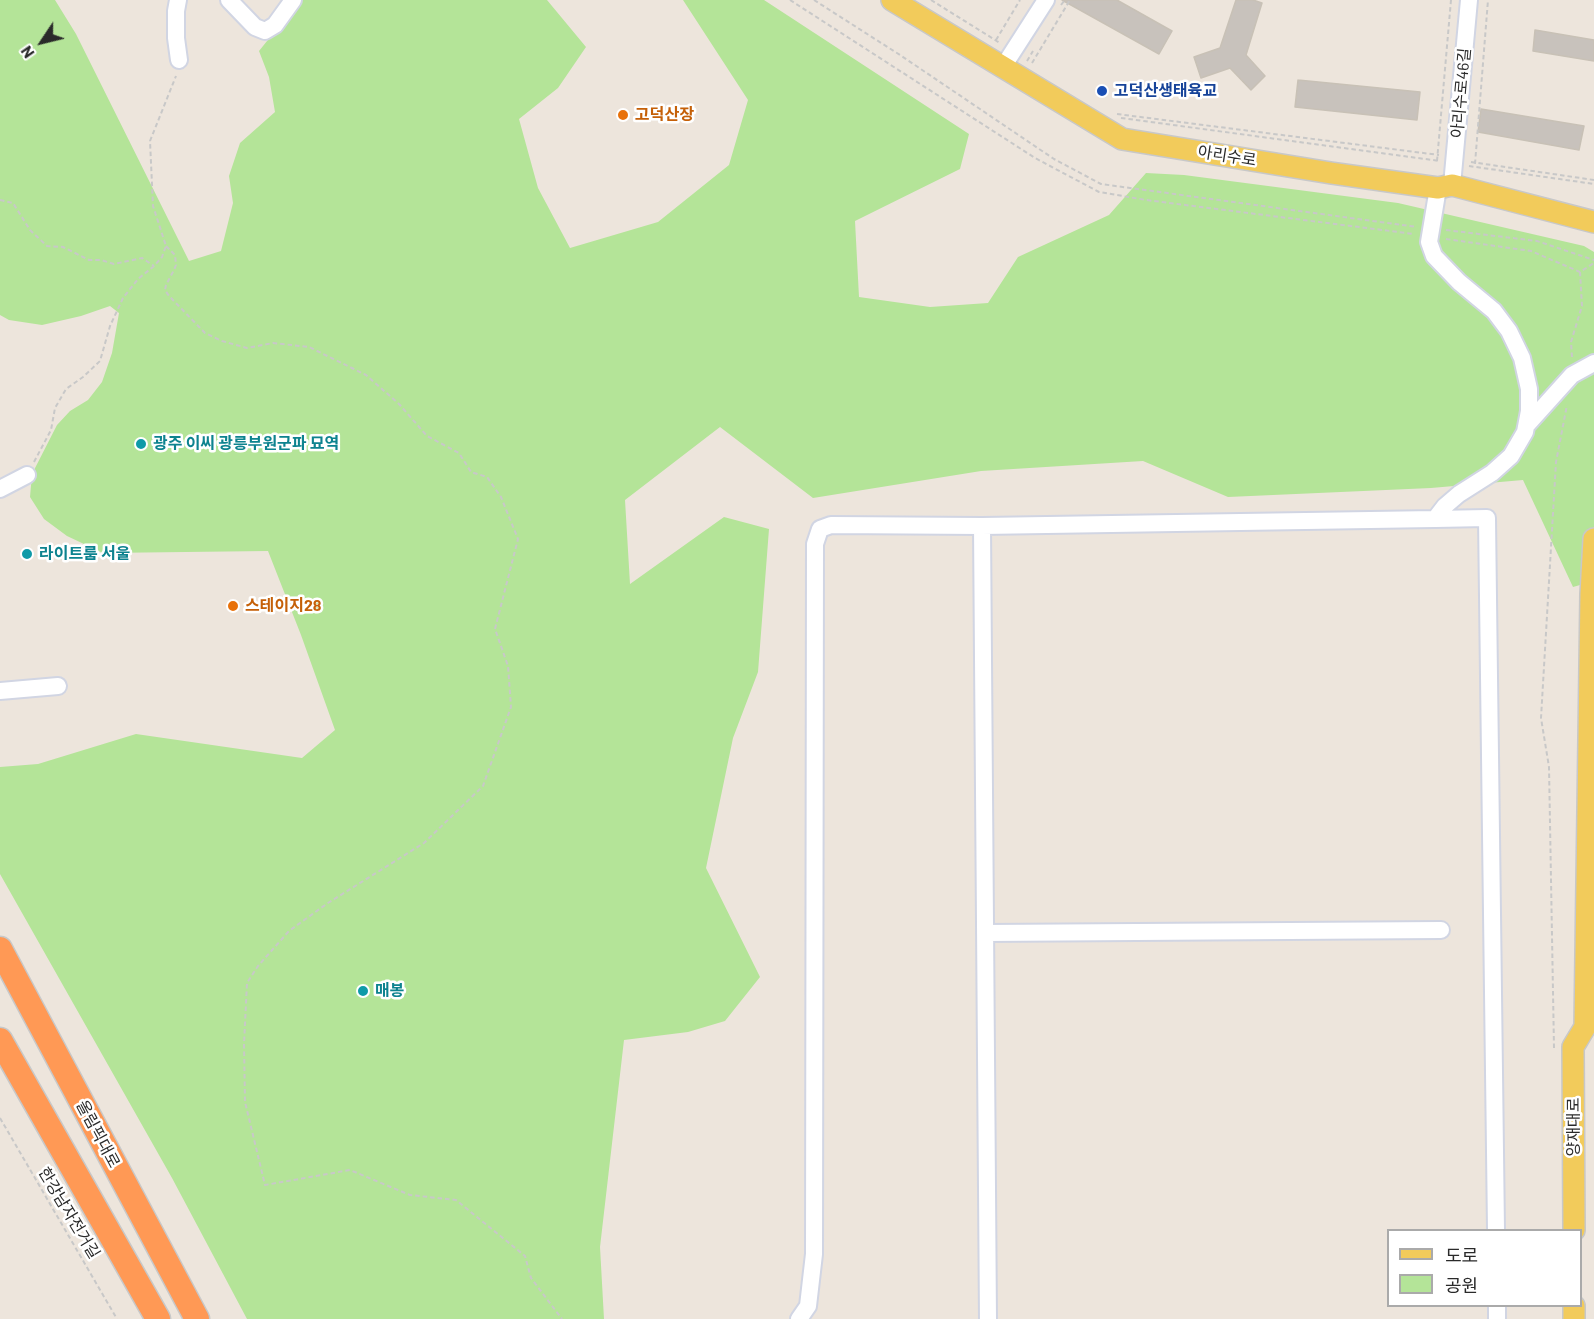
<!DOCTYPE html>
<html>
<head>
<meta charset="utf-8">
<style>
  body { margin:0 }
  #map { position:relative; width:1594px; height:1319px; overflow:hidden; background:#ede5dc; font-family:Barlow,"Noto Sans KR",sans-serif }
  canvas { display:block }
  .legend { position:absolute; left:1387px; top:1229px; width:195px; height:78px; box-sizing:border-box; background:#fff; border:2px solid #aaa; margin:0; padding:8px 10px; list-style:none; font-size:18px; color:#2a2a2a }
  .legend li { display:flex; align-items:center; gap:12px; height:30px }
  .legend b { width:30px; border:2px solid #aaa }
  .north { position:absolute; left:12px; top:12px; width:60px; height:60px; -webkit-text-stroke:4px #fff; paint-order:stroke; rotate:235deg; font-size:16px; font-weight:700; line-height:24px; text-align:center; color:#2a2a2a }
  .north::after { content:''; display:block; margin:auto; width:21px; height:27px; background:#2a2a2a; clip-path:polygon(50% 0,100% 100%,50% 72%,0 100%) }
</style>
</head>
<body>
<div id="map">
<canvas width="1594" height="1319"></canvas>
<ul class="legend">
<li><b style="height:8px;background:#f2cb5b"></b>도로</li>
<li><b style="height:16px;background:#b4e498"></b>공원</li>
</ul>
<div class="north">N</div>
</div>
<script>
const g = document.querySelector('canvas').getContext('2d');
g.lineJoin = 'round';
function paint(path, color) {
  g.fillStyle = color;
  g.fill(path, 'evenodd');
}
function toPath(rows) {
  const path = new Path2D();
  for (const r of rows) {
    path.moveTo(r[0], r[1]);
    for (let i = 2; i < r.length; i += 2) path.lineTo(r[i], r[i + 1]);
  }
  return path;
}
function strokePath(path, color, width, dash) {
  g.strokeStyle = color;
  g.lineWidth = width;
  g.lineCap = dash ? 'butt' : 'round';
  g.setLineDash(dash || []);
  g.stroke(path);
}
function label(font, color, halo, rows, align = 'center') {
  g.font = font + ' Barlow,"Noto Sans KR",sans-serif';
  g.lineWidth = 5;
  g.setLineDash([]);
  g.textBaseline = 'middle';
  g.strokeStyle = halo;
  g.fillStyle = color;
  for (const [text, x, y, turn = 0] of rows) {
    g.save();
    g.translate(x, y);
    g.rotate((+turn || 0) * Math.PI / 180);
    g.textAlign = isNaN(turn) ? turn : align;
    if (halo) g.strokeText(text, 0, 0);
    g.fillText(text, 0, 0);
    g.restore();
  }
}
const green = toPath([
  [0,0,55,0,76,34,189,261,221,251,233,203,229,176,240,143,275,112,269,77,259,51,300,0,547,0,586,47,558,88,519,119,538,188,570,248,658,222,729,165,748,100,683,0,764,0,969,134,960,169,855,221,859,297,930,307,988,303,1018,257,1109,215,1146,173,1184,175,1398,203,1584,246,1594,252,1594,581,1573,587,1523,480,1431,488,1228,497,1143,461,981,471,813,498,720,427,625,500,630,584,724,517,769,529,758,672,733,738,706,868,760,977,725,1021,688,1032,624,1040,600,1247,604,1319,247,1319,172,1178,0,874,0,767,38,764,136,734,302,758,335,730,301,635,268,551,103,553,67,536,44,519,30,497,32,474,57,425,70,411,88,400,102,382,112,353,119,313,110,306,81,316,42,325,9,320,0,315]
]);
const building = toPath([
  [1062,0,1117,0,1172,31,1159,54,1062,0],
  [1236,0,1253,0,1262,3,1246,55,1265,76,1251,90,1230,68,1201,78,1194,57,1220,48,1236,0],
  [1535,30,1594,40,1594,61,1533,51,1535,30],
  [1298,80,1420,92,1417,120,1295,107,1298,80],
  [1481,109,1584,126,1579,150,1478,132,1481,109]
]);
const path = toPath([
  [790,0,1035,158,1099,192,1146,200,1414,234],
  [814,0,900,55,1054,159,1101,184,1417,227],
  [931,0,1000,43],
  [1061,5,1065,0],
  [996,40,1020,0],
  [1027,61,1033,51],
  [1032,63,1070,0],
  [1117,114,1439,155],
  [1121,118,1440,161],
  [1437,161,1451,0],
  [1471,162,1594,180],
  [1475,164,1488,0],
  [1469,166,1594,184],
  [0,200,13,203,30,230,47,246,63,247,89,260,101,260,114,264,142,258,154,266],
  [1446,230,1537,241,1594,260],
  [1446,239,1531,251,1580,272,1594,263],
  [166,246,175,255,176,265,174,270,166,285,165,290,169,296,205,333,222,341,247,348,273,343,309,347,366,375,399,404,427,436,459,453,471,472,487,477,501,497,518,539,495,629,508,666,511,707,483,786,424,843,328,903,289,931,258,966,247,983,244,1044,245,1102,265,1185,350,1170,410,1195,456,1200,525,1256,531,1278,562,1319],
  [1572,357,1571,342,1582,306,1580,272],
  [34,462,51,430,55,408,66,389,83,377,100,361,110,326,123,298,138,279,154,266,162,257,166,246,153,206,150,141,176,76],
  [1554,1048,1549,767,1541,718,1556,462,1567,405],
  [0,1118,117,1319]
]);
const minor = toPath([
  [178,0,176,11,176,38,179,60],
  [229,0,255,27,265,31,275,25,293,0],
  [1003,67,1046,0],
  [1452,185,1469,0],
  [1527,425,1572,375,1594,363],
  [0,489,27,475],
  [1435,519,1487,518,1496,1230],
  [0,691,58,686],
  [985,933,1441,930],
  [1497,1306,1497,1319],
  [799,1319,808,1306,814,1254,815,544,820,529,831,525,982,526],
  [988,1319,982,526,1435,519,1445,506,1459,494,1492,473,1511,456,1525,432,1529,411,1529,389,1522,358,1509,331,1494,311,1459,282,1434,256,1429,242,1438,188]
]);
const major = toPath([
  [892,0,1122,139,1331,173,1438,188,1452,185,1594,222],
  [1574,1230,1573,1047,1585,1027,1591,594,1594,539],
  [1574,1319,1574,1306]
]);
const highway = toPath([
  [0,949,197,1319],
  [0,1040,158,1319]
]);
const markers = [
  [1102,91,6,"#1a4fb4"],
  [623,115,6,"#e8710a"],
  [141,444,6,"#0f9aa8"],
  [27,554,6,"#0f9aa8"],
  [233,606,6,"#e8710a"],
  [363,991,6,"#0f9aa8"]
];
const transitNames = [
  ["고덕산생태육교",1114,91]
];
const streetNames = [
  ["아리수로46길",1461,93,-85],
  ["아리수로",1227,156,9],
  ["양재대로",1574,1127,-90],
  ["올림픽대로",98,1134,62],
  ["한강남자전거길",69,1213,59]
];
const foodNames = [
  ["고덕산장",635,115],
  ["스테이지28",245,606]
];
const cultureNames = [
  ["광주 이씨 광릉부원군파 묘역",153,444],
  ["라이트룸 서울",39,554],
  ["매봉",375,991]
];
paint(green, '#b4e498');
paint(building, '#c8c2bc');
strokePath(building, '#c8c1b6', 1.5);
strokePath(minor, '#d1d5e3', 20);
strokePath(major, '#c8c8c8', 24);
strokePath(highway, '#c8c8c8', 27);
strokePath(path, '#c8c8c8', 2, [4.5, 3]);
strokePath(minor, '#fff', 16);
strokePath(major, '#f2cb5b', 21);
strokePath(highway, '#f95', 24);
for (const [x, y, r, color] of markers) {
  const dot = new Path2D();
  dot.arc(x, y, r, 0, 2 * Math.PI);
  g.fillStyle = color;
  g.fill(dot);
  strokePath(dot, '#fff', 2);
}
label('bold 16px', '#164399', '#fff', transitNames, 'left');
label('16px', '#2a2a2a', '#fff', streetNames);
label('bold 16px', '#c56008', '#fff', foodNames, 'left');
label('bold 16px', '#0d838f', '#fff', cultureNames, 'left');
</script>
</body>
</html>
